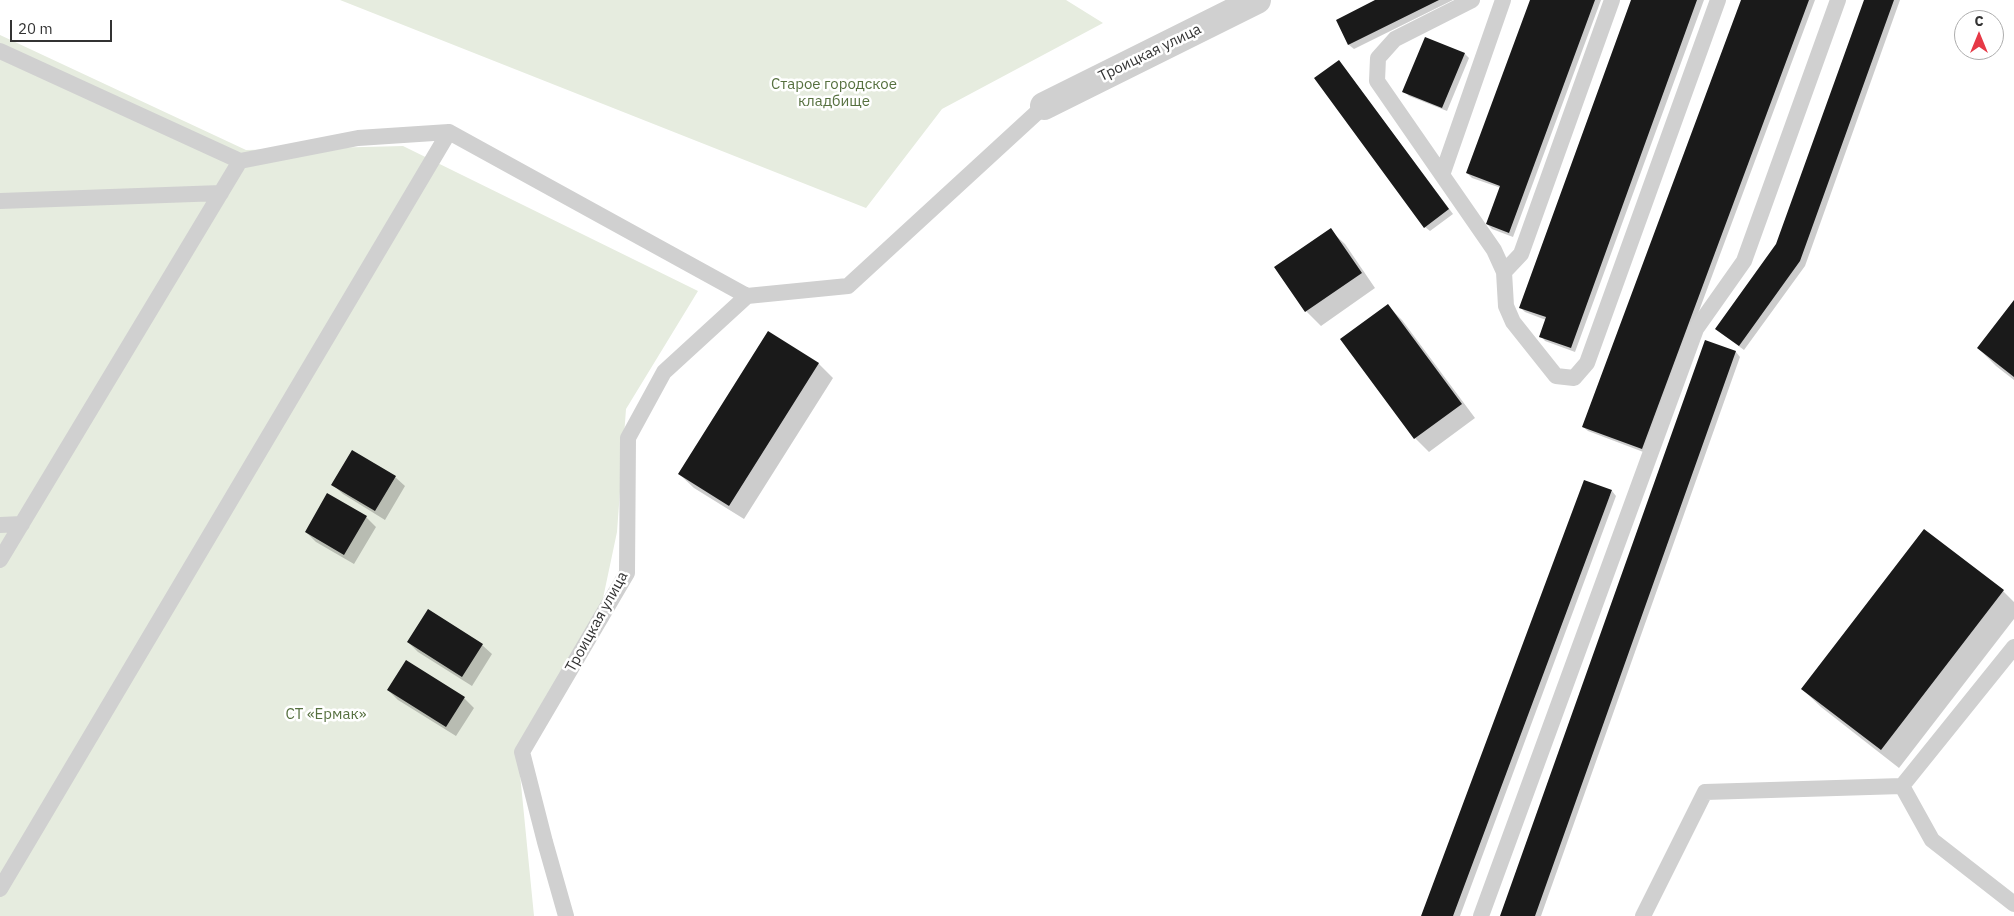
<!DOCTYPE html>
<html>
<head>
<meta charset="utf-8">
<style>
  body { margin:0 }
  #map { position:relative; width:2014px; height:916px; overflow:hidden; background:#fff; font-family:"IBM Plex Sans",sans-serif }
  canvas { display:block }
  .north { position:absolute; left:1954px; top:10px; width:50px; height:50px; box-sizing:border-box; background:#fff; border:1px solid #adadad; border-radius:50%; rotate:0deg; font-size:14px; font-weight:700; line-height:20px; text-align:center; color:#333 }
  .north::after { content:''; display:block; margin:auto; width:18px; height:22px; background:#e63946; clip-path:polygon(50% 0,100% 100%,50% 72%,0 100%) }
  .scale { position:absolute; left:10px; top:20px; width:102px; height:22px; box-sizing:border-box; border:2px solid #333; border-top:0; padding-left:6px; font-size:15px; line-height:18px; white-space:nowrap; color:#333; -webkit-text-stroke:4px #fff; paint-order:stroke }
</style>
</head>
<body>
<div id="map">
<canvas width="2014" height="916"></canvas>
<div class="north">С</div>
<div class="scale">20 m</div>
</div>
<script>
const g = document.querySelector('canvas').getContext('2d');
g.lineJoin = 'round';
function paint(path, color) {
  g.fillStyle = color;
  g.fill(path, 'evenodd');
}
function toPath(rows) {
  const path = new Path2D();
  for (const r of rows) {
    path.moveTo(r[0], r[1]);
    for (let i = 2; i < r.length; i += 2) path.lineTo(r[i], r[i + 1]);
  }
  return path;
}
function strokePath(path, color, width, dash) {
  g.strokeStyle = color;
  g.lineWidth = width;
  g.lineCap = dash ? 'butt' : 'round';
  g.setLineDash(dash || []);
  g.stroke(path);
}
function label(font, color, halo, rows, align = 'center') {
  g.font = font + ' "IBM Plex Sans",sans-serif';
  g.lineWidth = 5;
  g.setLineDash([]);
  g.textBaseline = 'middle';
  g.strokeStyle = halo;
  g.fillStyle = color;
  for (const [text, x, y, turn = 0] of rows) {
    g.save();
    g.translate(x, y);
    g.rotate((+turn || 0) * Math.PI / 180);
    g.textAlign = isNaN(turn) ? turn : align;
    if (halo) g.strokeText(text, 0, 0);
    g.fillText(text, 0, 0);
    g.restore();
  }
}
const green = toPath([
  [340,0,1066,0,1103,23,942,109,866,208],
  [0,35,246,150,403,146,698,291,626,409,617,532,602,603,519,764,534,916,0,916]
]);
const shadow = toPath([
  [1378,0,1453,0,1354,49,1349,45,1337,20],
  [1531,0,1601,0,1513,237,1492,229,1487,224,1501,188,1472,178,1467,173],
  [1632,0,1704,0,1575,352,1545,341,1541,336,1546,320,1525,312,1520,307],
  [1742,0,1815,0,1646,453,1588,431,1583,427],
  [1865,0,1900,0,1805,266,1744,350,1721,333,1777,245],
  [1465,54,1469,58,1447,111,1409,96,1404,91],
  [1339,61,1453,214,1430,231,1425,227],
  [1330,230,1345,244,1375,288,1321,326,1306,311,1276,267],
  [2014,302,2014,380,1996,366,1978,348],
  [1388,306,1402,320,1475,418,1429,452,1415,438],
  [769,333,819,364,833,378,744,519,694,488,679,474],
  [1706,342,1736,352,1740,357,1541,916,1501,916],
  [395,477,405,486,385,520,343,494,333,485],
  [1612,491,1616,496,1460,916,1423,916],
  [366,517,376,527,354,564,316,542,306,532],
  [2003,591,2014,602,2014,619,1899,768,1821,707,1802,689],
  [408,642,482,645,492,654,472,686,418,652],
  [388,690,464,698,474,708,456,736,398,700]
]);
const building = toPath([
  [1375,0,1439,0,1348,45,1336,20],
  [1530,0,1595,0,1509,233,1486,224,1500,186,1466,173],
  [1631,0,1697,0,1571,348,1539,337,1546,317,1519,308],
  [1741,0,1809,0,1642,449,1582,427],
  [1864,0,1894,0,1800,261,1739,346,1715,329,1776,244],
  [1425,37,1465,53,1442,108,1402,92],
  [1339,60,1449,209,1424,228,1314,78],
  [1331,228,1362,273,1305,312,1274,267],
  [2014,300,2014,377,1977,348],
  [1388,304,1462,404,1414,439,1340,339],
  [768,331,819,363,729,506,678,474],
  [1705,340,1736,351,1535,916,1500,916],
  [352,450,396,476,375,511,331,485],
  [1584,480,1612,490,1453,916,1421,916],
  [327,493,367,516,344,555,305,532],
  [1924,529,2004,590,1881,750,1801,689],
  [428,609,483,644,462,677,407,642],
  [406,660,465,697,446,727,387,690]
]);
const service = toPath([
  [1472,0,1395,39,1378,58,1377,81,1494,250,1504,272,1506,306,1513,322,1556,376,1574,378,1587,363,1718,0],
  [0,51,240,161,358,138,449,132,747,296,848,286,1044,106],
  [1442,175,1503,0],
  [0,201,221,193],
  [1504,272,1521,254,1612,0],
  [0,525,22,524],
  [0,560,240,161],
  [1902,786,1932,840,2014,904],
  [0,889,449,132],
  [566,916,545,842,522,752,627,573,628,438,664,372,747,296],
  [1481,916,1696,329,1744,261,1838,0],
  [1643,916,1705,792,1902,786,2014,647]
]);
const minor = toPath([
  [1044,106,1257,0]
]);
const streetNames = [
  ["Троицкая улица",1150,53,-26],
  ["Троицкая улица",597,622,-61]
];
const parkNames = [
  ["Старое городское",834,85],
  ["кладбище",834,102],
  ["СТ «Ермак»",326,715]
];
paint(green, '#e6ecdf');
paint(shadow, '#0003');
paint(building, '#1a1a1a');
strokePath(service, '#d0d0d0', 16);
strokePath(minor, '#d0d0d0', 28);
label('15px', '#333', '#fff', streetNames);
label('15px', '#56703f', '#fff', parkNames);
</script>
</body>
</html>
